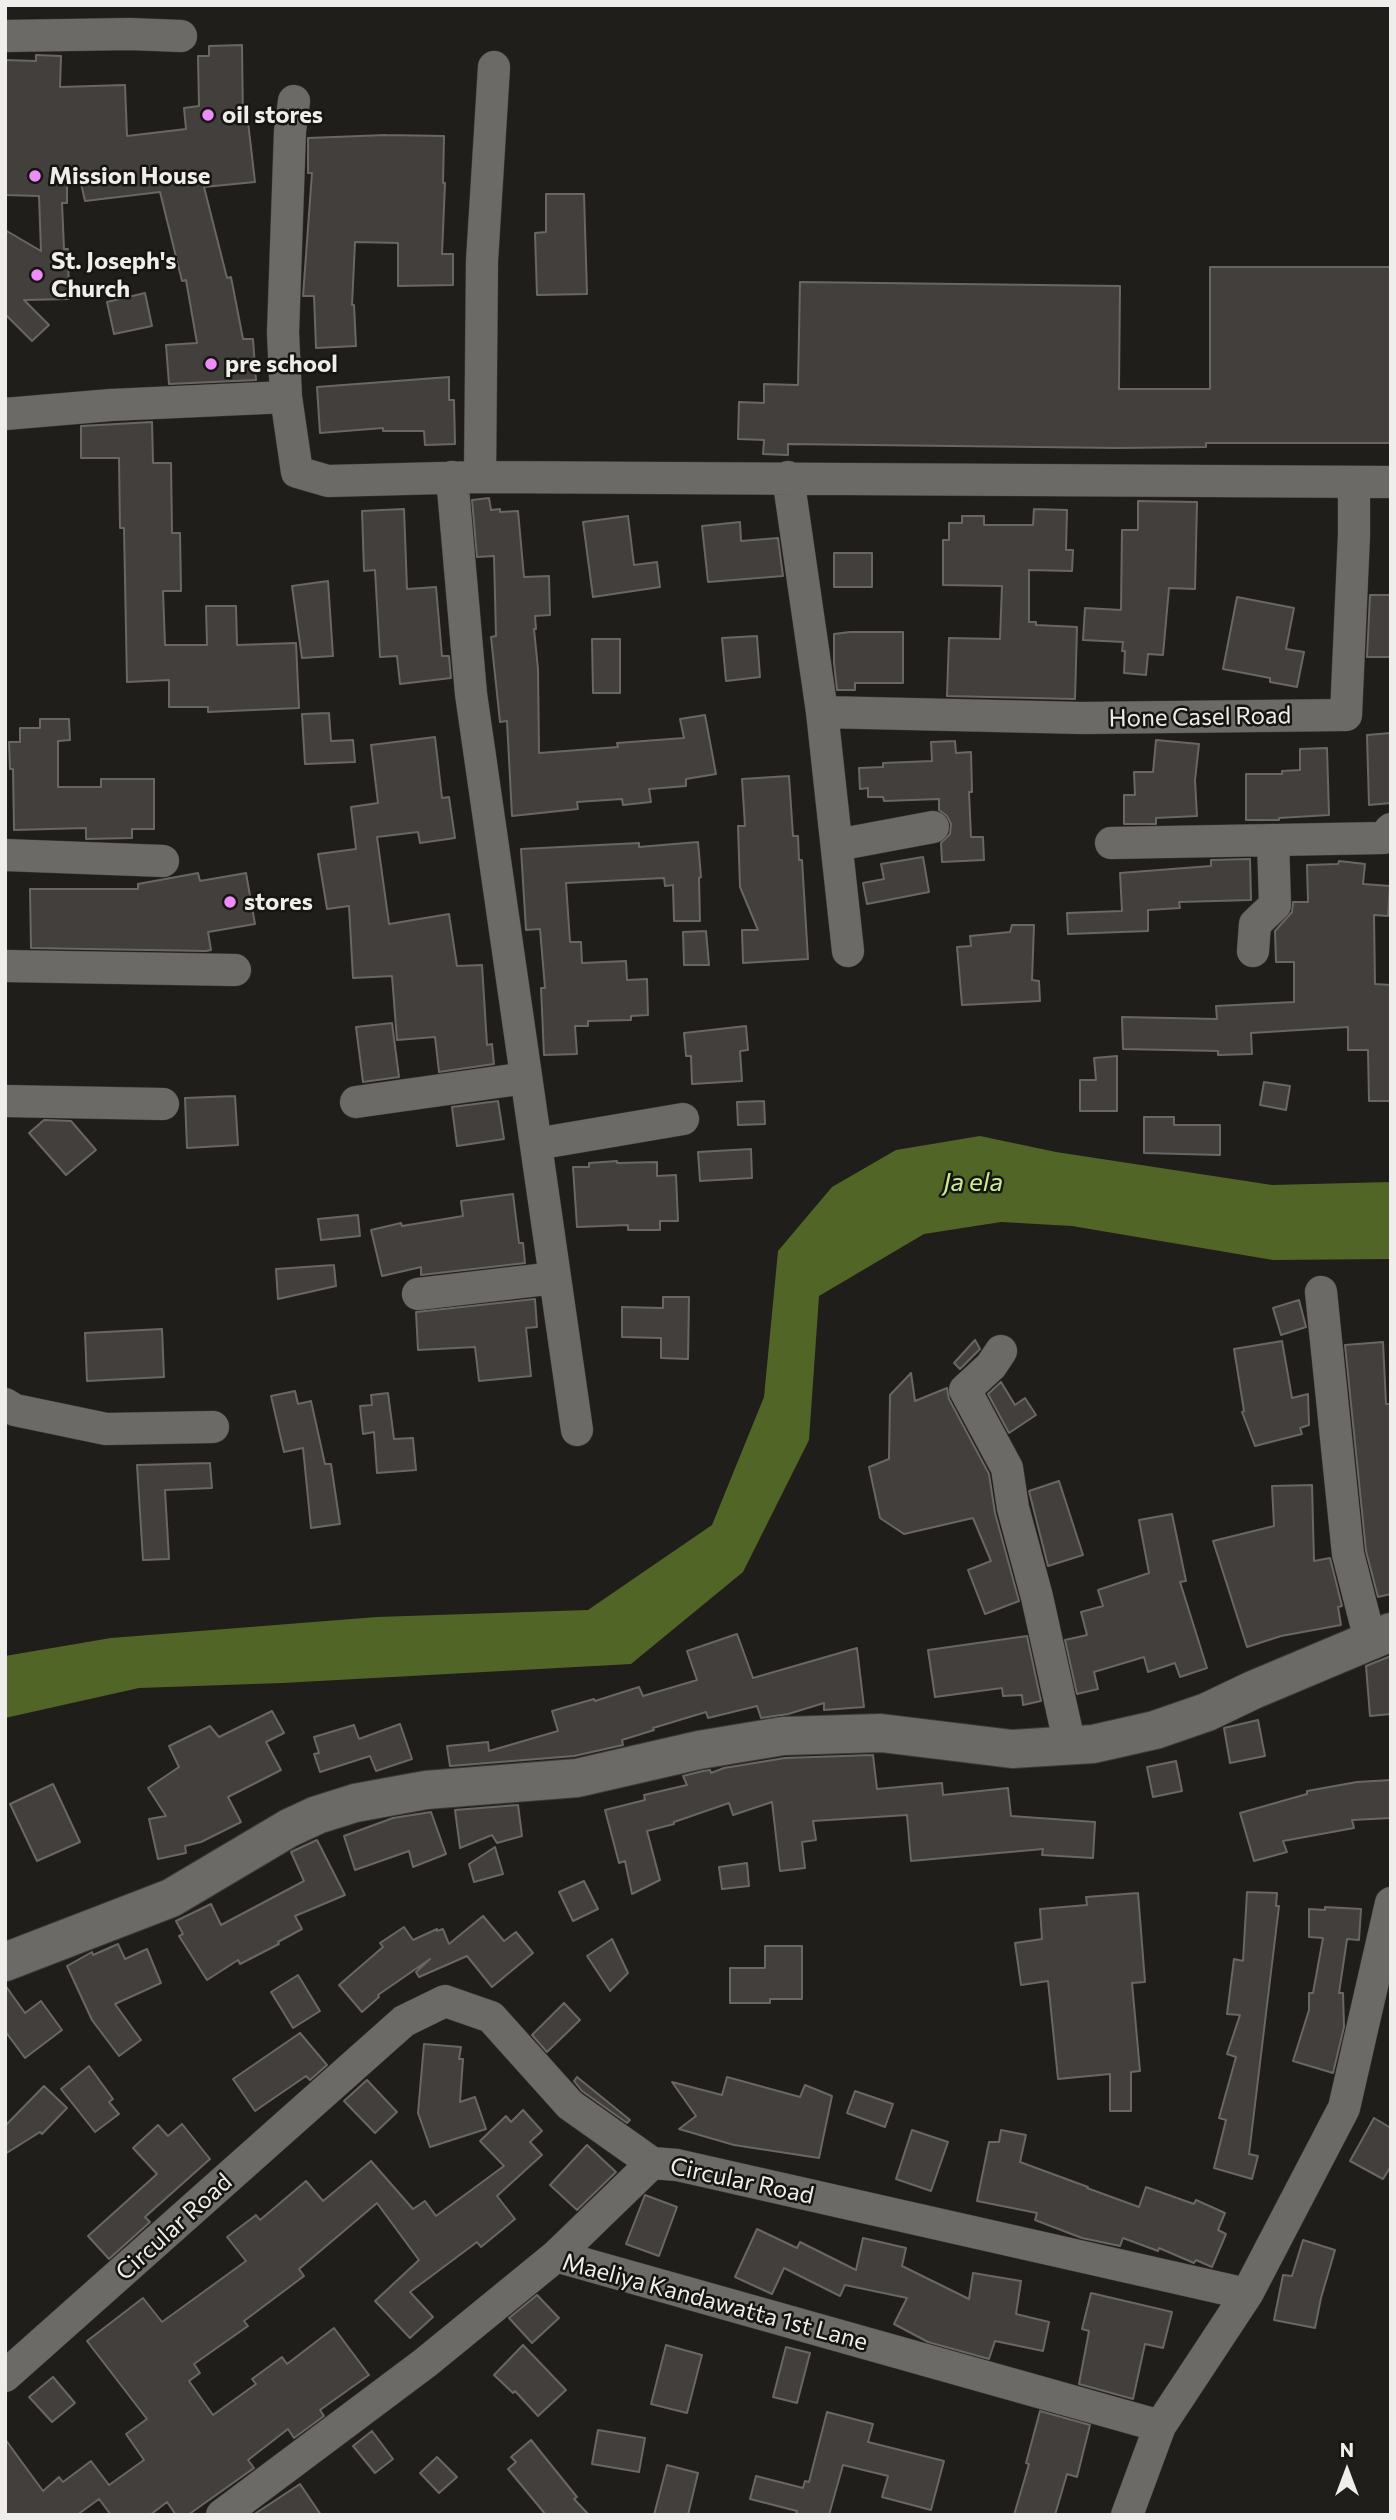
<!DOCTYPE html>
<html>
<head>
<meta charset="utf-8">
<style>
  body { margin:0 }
  #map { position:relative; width:1396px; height:2520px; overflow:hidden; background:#201e1b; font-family:Commissioner,sans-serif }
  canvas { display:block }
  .frame { position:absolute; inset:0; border:7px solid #f0eeec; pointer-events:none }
  .north { position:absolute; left:1312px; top:2436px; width:70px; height:70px; -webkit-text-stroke:5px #171512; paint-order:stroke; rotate:0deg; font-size:19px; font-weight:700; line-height:28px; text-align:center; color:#f0eeec }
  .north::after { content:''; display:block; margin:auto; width:24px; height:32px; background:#f0eeec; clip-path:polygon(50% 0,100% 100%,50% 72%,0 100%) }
</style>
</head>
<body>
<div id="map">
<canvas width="1396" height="2520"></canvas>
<div class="frame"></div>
<div class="north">N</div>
</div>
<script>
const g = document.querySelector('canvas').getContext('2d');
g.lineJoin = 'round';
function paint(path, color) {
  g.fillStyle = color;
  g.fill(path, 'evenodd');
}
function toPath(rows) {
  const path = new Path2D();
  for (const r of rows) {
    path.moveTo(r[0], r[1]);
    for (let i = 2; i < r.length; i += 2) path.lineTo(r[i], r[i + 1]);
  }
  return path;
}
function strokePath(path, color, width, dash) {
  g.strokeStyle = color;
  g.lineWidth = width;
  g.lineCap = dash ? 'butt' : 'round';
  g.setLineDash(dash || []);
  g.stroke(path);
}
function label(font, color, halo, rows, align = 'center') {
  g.font = font + ' Commissioner,sans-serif';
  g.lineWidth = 5;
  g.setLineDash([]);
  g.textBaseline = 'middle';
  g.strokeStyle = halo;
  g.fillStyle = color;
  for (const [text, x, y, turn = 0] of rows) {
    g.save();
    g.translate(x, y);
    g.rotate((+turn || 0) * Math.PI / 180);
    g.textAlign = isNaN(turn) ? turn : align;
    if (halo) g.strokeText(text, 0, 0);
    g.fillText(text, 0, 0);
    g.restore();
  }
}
const water = toPath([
  [980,1136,1056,1152,1272,1185,1391,1182,1391,1259,1273,1260,1072,1226,1001,1222,924,1234,819,1296,809,1440,743,1572,631,1664,282,1683,139,1688,5,1718,5,1656,111,1638,377,1617,588,1610,712,1525,764,1397,778,1251,832,1187,896,1150]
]);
const building = toPath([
  [242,45,243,123,248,122,255,182,204,187,227,278,231,277,243,339,253,339,256,380,169,384,166,345,197,343,186,280,182,281,160,192,85,201,79,174,67,176,67,203,62,203,64,249,68,249,69,299,24,300,49,325,32,341,5,314,5,230,41,251,39,196,5,195,5,60,36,61,36,55,61,56,60,87,125,85,127,136,186,129,184,108,199,106,198,56,209,56,209,46,242,45],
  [386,135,444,136,443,183,445,183,442,254,453,254,453,285,398,286,398,243,355,242,352,305,354,305,356,346,316,348,314,296,303,296,312,173,308,173,308,138,386,135],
  [546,194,584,194,587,294,537,295,535,233,546,232,546,194],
  [1210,267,1391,267,1391,443,1206,443,1206,447,1118,448,788,444,788,455,763,454,764,440,738,439,739,402,764,403,764,384,798,385,800,282,1120,286,1119,389,1210,389,1210,267],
  [145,293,152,326,114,334,107,302,145,293],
  [449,377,449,400,454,400,455,444,425,445,424,431,383,431,383,428,320,433,317,387,449,377],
  [152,422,153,463,171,463,172,533,180,533,181,591,163,591,165,645,207,645,206,606,236,606,237,645,296,643,299,708,208,712,208,707,169,707,169,680,127,682,124,528,120,528,119,458,81,458,81,426,152,422],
  [489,498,491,510,500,509,500,512,518,511,524,577,549,576,550,615,535,616,536,629,534,629,538,669,539,753,618,747,617,743,684,738,680,719,705,715,716,774,686,779,686,786,649,789,651,802,623,805,622,799,577,802,578,809,512,816,507,721,500,722,491,637,496,636,494,556,477,557,472,500,489,498],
  [1138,501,1197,502,1195,589,1169,588,1163,655,1148,654,1146,675,1124,673,1125,651,1122,651,1123,642,1083,640,1085,608,1121,610,1122,530,1138,530,1138,501],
  [404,509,407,589,436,587,442,656,449,656,451,678,400,684,397,656,380,657,375,570,364,571,362,511,404,509],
  [1034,509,1067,510,1066,550,1073,550,1072,571,1029,570,1029,622,1036,622,1036,625,1077,627,1075,699,947,696,949,638,1000,639,1002,586,943,585,943,540,949,540,949,523,962,523,962,516,984,516,984,525,1033,525,1034,509],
  [628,516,634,565,657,562,660,587,593,597,583,522,628,516],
  [740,522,741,541,778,538,783,576,708,582,702,526,740,522],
  [834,553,872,553,872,587,834,587,834,553],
  [328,581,333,656,302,658,292,586,328,581],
  [1370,595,1391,595,1391,657,1367,657,1370,595],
  [1237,597,1294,608,1286,649,1304,652,1297,687,1270,682,1270,678,1223,669,1237,597],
  [850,632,903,632,903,683,855,683,855,690,837,690,834,663,834,634,850,632],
  [757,636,760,677,726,681,722,638,757,636],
  [592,639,620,639,620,693,593,693,592,639],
  [329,713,331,741,353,740,355,762,305,764,302,714,329,713],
  [40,719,69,719,70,740,58,741,58,787,101,787,101,779,154,779,154,829,132,829,132,838,86,839,86,828,14,830,13,769,10,769,9,742,20,742,20,728,40,728,40,719],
  [1391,733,1391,803,1369,805,1367,735,1391,733],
  [435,737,442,798,449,797,455,838,420,843,418,832,377,837,389,924,449,914,457,966,482,965,487,1045,492,1044,494,1064,439,1072,435,1037,397,1040,392,976,353,978,349,906,327,909,318,854,356,849,351,807,378,803,371,745,435,737],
  [1156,740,1199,744,1195,780,1197,816,1156,818,1156,824,1124,824,1124,795,1135,795,1134,772,1153,772,1156,740],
  [955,741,956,753,971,752,972,792,969,792,971,837,983,837,984,860,942,862,941,843,950,834,951,824,947,816,939,810,939,799,884,801,883,797,868,797,868,788,860,789,859,768,883,767,883,763,932,761,931,742,955,741],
  [1327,748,1329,815,1279,818,1279,820,1246,820,1246,774,1282,774,1282,771,1300,770,1300,749,1327,748],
  [789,776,793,836,798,836,799,860,802,860,808,959,743,963,742,930,758,930,740,887,738,826,745,826,742,779,789,776],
  [698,842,701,877,699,878,700,921,674,921,673,885,665,886,664,878,566,883,570,942,581,942,582,963,626,961,627,980,647,979,648,1015,631,1016,631,1020,588,1021,588,1026,575,1026,577,1054,544,1055,541,988,545,988,540,929,526,930,521,849,639,843,639,847,698,842],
  [923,857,929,892,867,904,863,883,884,879,881,864,923,857],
  [1250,859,1251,900,1179,902,1180,908,1148,910,1148,931,1068,934,1067,913,1122,911,1120,873,1211,866,1211,860,1250,859],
  [1339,861,1365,864,1363,884,1390,886,1388,916,1374,915,1375,984,1391,985,1391,1101,1369,1101,1368,1050,1348,1050,1348,1027,1251,1033,1252,1054,1218,1055,1218,1051,1123,1049,1122,1017,1217,1019,1216,1006,1294,1002,1294,962,1276,962,1275,931,1292,912,1293,902,1308,902,1307,865,1338,864,1339,861],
  [198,873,200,881,246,873,255,924,208,932,211,950,206,951,31,948,30,889,138,889,138,884,198,873],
  [1012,925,1034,925,1032,980,1039,981,1040,1001,962,1005,957,947,971,946,970,936,1010,932,1012,925],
  [706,931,709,965,684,965,683,932,706,931],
  [392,1023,399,1077,363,1082,356,1027,392,1023],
  [746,1026,748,1050,740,1051,742,1081,692,1084,691,1056,686,1056,684,1033,746,1026],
  [1117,1056,1117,1111,1080,1111,1080,1080,1096,1080,1094,1058,1117,1056],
  [1264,1082,1290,1086,1286,1110,1260,1105,1264,1082],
  [235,1096,238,1145,187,1148,185,1098,235,1096],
  [498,1101,504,1139,457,1146,452,1107,498,1101],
  [764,1101,765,1124,738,1125,737,1102,764,1101],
  [1144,1117,1174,1117,1174,1125,1220,1125,1220,1155,1144,1153,1144,1117],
  [44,1120,71,1121,96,1150,66,1175,29,1133,44,1120],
  [751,1149,752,1178,700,1181,698,1152,751,1149],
  [617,1161,617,1163,657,1162,657,1176,676,1175,678,1221,660,1221,660,1230,628,1230,628,1225,577,1227,573,1167,589,1167,589,1163,617,1161],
  [513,1194,519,1243,523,1243,525,1263,421,1275,421,1267,382,1276,371,1230,401,1223,402,1226,463,1216,461,1201,513,1194],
  [358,1215,360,1236,321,1240,318,1219,358,1215],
  [334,1265,336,1286,278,1299,276,1269,334,1265],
  [663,1297,689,1297,688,1359,661,1358,661,1338,622,1337,622,1307,663,1308,663,1297],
  [535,1299,537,1327,526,1328,531,1376,479,1381,475,1347,418,1350,416,1312,535,1299],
  [1299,1300,1306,1327,1281,1335,1273,1308,1299,1300],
  [162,1329,164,1377,87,1381,85,1333,162,1329],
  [975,1340,980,1349,960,1369,954,1363,975,1340],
  [1282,1341,1292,1398,1308,1394,1309,1425,1300,1428,1302,1434,1255,1446,1242,1412,1244,1411,1234,1349,1282,1341],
  [1383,1342,1386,1404,1391,1404,1391,1594,1378,1597,1366,1551,1345,1345,1383,1342],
  [911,1373,915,1401,947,1388,949,1399,989,1474,995,1513,1019,1601,985,1614,968,1570,991,1561,973,1518,904,1534,880,1518,869,1467,889,1459,890,1395,911,1373],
  [1001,1382,1015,1405,1025,1398,1036,1415,1009,1433,988,1394,1001,1382],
  [295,1391,298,1404,311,1401,325,1464,331,1464,340,1524,311,1528,303,1448,284,1452,271,1396,295,1391],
  [388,1393,394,1439,413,1438,416,1470,377,1473,374,1432,363,1434,360,1406,372,1405,371,1395,388,1393],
  [210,1463,212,1488,165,1490,169,1559,143,1560,137,1465,210,1463],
  [1059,1481,1083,1555,1048,1566,1029,1491,1059,1481],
  [1312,1485,1314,1561,1330,1558,1342,1606,1338,1607,1341,1625,1281,1636,1247,1647,1213,1541,1274,1526,1272,1486,1312,1485],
  [1172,1514,1186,1581,1180,1582,1207,1668,1180,1677,1175,1663,1148,1672,1144,1657,1094,1672,1098,1689,1077,1694,1065,1640,1087,1635,1081,1612,1103,1606,1098,1590,1149,1573,1139,1520,1172,1514],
  [737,1634,753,1678,857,1648,864,1707,824,1710,824,1703,788,1714,761,1718,757,1706,708,1718,706,1712,653,1728,654,1730,622,1740,623,1745,574,1756,450,1766,447,1746,488,1742,489,1751,558,1731,552,1711,594,1699,595,1701,639,1687,643,1696,697,1680,687,1651,737,1634],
  [1027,1636,1041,1701,1023,1705,1022,1695,1003,1696,1002,1688,935,1697,928,1650,1027,1636],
  [1391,1656,1391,1714,1370,1716,1366,1666,1391,1656],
  [272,1711,284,1733,266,1742,281,1770,228,1797,241,1822,201,1842,185,1846,186,1853,158,1859,149,1819,166,1816,148,1788,179,1767,169,1746,210,1726,219,1737,272,1711],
  [1258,1720,1265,1756,1230,1763,1224,1728,1258,1720],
  [400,1724,412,1759,376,1771,370,1756,320,1772,314,1754,319,1753,314,1737,354,1725,359,1739,400,1724],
  [873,1755,877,1789,942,1783,943,1795,1008,1788,1011,1816,1095,1822,1093,1858,1042,1855,1043,1849,911,1861,907,1815,813,1821,816,1840,802,1842,805,1868,780,1871,772,1802,733,1815,729,1803,674,1822,674,1824,647,1831,660,1880,632,1894,625,1861,619,1863,605,1810,645,1800,644,1795,687,1785,683,1776,703,1771,710,1770,711,1773,724,1768,785,1758,873,1755],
  [1176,1761,1182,1791,1153,1797,1147,1767,1176,1761],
  [1391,1780,1391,1818,1352,1820,1354,1828,1283,1841,1287,1852,1254,1861,1240,1813,1307,1794,1307,1791,1357,1782,1391,1780],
  [53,1784,80,1842,37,1861,10,1804,53,1784],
  [518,1805,522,1836,497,1843,492,1835,460,1848,455,1810,518,1805],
  [431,1812,446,1854,413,1867,409,1851,355,1870,344,1836,393,1818,431,1812],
  [317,1840,345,1895,295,1916,302,1929,278,1942,279,1944,240,1964,238,1960,207,1980,179,1936,183,1934,176,1921,211,1904,221,1925,304,1881,291,1852,317,1840],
  [495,1847,503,1874,474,1882,469,1864,495,1847],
  [747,1863,749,1886,722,1889,719,1867,747,1863],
  [584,1881,598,1909,573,1921,559,1892,584,1881],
  [1247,1892,1277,1893,1276,1906,1279,1906,1249,2154,1258,2156,1252,2179,1214,2168,1226,2120,1219,2118,1236,2057,1227,2054,1240,2015,1227,2014,1234,1959,1243,1961,1247,1892],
  [1138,1893,1145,1982,1132,1983,1140,2071,1131,2072,1131,2111,1110,2111,1110,2074,1058,2079,1048,1981,1021,1985,1015,1943,1042,1939,1040,1909,1087,1905,1086,1897,1138,1893],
  [1325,1907,1361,1909,1359,1940,1347,1939,1339,1993,1343,1993,1344,2027,1333,2073,1293,2061,1309,2010,1309,1993,1313,1993,1323,1938,1309,1937,1309,1909,1325,1910,1325,1907],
  [483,1916,504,1941,516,1932,533,1953,492,1987,467,1956,419,1977,416,1972,430,1959,378,1995,379,1997,362,2012,339,1985,383,1947,380,1943,404,1927,413,1940,437,1929,437,1931,443,1929,449,1944,483,1916],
  [612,1939,628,1973,610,1991,587,1956,612,1939],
  [118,1944,125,1959,147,1949,161,1983,115,2004,141,2040,119,2056,92,2020,67,1966,92,1952,93,1955,118,1944],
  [765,1946,802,1946,802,1999,770,1999,770,2003,730,2003,730,1968,765,1968,765,1946],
  [298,1975,320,2011,293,2028,271,1992,298,1975],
  [5,1985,25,2013,41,2001,62,2030,25,2058,5,2031,5,1985],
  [564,2003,580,2020,547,2052,532,2035,564,2003],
  [300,2033,327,2065,310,2080,306,2076,255,2111,233,2079,300,2033],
  [424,2044,461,2047,459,2059,463,2059,460,2102,475,2097,486,2129,430,2147,418,2113,424,2044],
  [89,2066,113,2099,109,2102,119,2114,95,2132,61,2089,89,2066],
  [577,2077,630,2120,627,2123,582,2091,574,2081,577,2077],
  [727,2077,800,2097,805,2085,832,2096,819,2158,734,2145,679,2129,696,2116,672,2082,722,2095,727,2077],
  [367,2080,397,2112,375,2133,344,2101,367,2080],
  [44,2086,67,2108,42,2134,40,2132,5,2154,5,2126,44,2086],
  [855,2091,893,2104,885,2127,847,2113,855,2091],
  [523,2110,542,2131,530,2142,542,2155,497,2196,515,2219,481,2247,477,2242,410,2292,433,2317,410,2338,375,2301,419,2260,377,2203,299,2269,304,2276,244,2321,248,2326,194,2364,200,2373,189,2381,213,2415,256,2384,252,2379,282,2357,287,2364,334,2328,369,2375,320,2410,324,2416,294,2438,288,2429,248,2460,254,2468,188,2515,176,2515,167,2502,150,2515,111,2515,99,2499,77,2515,5,2515,5,2439,43,2491,59,2477,63,2482,91,2461,109,2485,144,2460,126,2434,147,2419,87,2341,143,2298,162,2322,246,2261,227,2237,256,2215,260,2220,306,2181,323,2201,371,2161,413,2209,425,2201,436,2216,504,2166,480,2141,506,2116,511,2122,523,2110],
  [1374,2118,1391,2128,1391,2166,1383,2179,1350,2161,1374,2118],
  [182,2124,210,2159,145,2217,150,2222,109,2259,88,2236,157,2174,133,2148,158,2125,168,2136,182,2124],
  [912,2130,948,2142,931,2191,896,2179,912,2130],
  [1001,2130,1026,2135,1020,2162,1088,2187,1087,2188,1139,2207,1146,2187,1194,2204,1196,2200,1225,2213,1218,2230,1226,2234,1212,2267,1196,2260,1194,2263,1159,2248,1158,2251,1123,2238,1120,2246,1082,2238,1035,2220,1037,2213,977,2201,989,2142,999,2142,1001,2130],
  [587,2145,616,2172,577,2210,550,2185,587,2145],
  [645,2195,677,2207,659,2256,626,2244,645,2195],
  [757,2229,797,2248,800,2242,856,2270,863,2238,906,2248,902,2266,969,2299,973,2273,1021,2281,1016,2314,1049,2322,1043,2351,995,2341,989,2359,928,2342,894,2324,907,2298,845,2285,840,2296,784,2268,772,2294,735,2277,757,2229],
  [1303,2240,1335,2250,1321,2298,1315,2328,1274,2320,1283,2275,1292,2276,1303,2240],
  [1091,2293,1172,2312,1163,2348,1145,2344,1133,2399,1079,2384,1089,2331,1082,2329,1091,2293],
  [537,2295,559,2318,532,2343,509,2318,537,2295],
  [523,2345,566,2390,538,2416,515,2391,513,2393,494,2375,523,2345],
  [666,2345,702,2355,687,2413,651,2404,666,2345],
  [786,2347,810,2353,797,2403,773,2397,786,2347],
  [53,2377,75,2403,52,2422,29,2397,53,2377],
  [1040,2411,1090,2425,1077,2477,1067,2474,1055,2515,1014,2515,1029,2464,1026,2463,1040,2411],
  [827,2412,873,2424,868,2442,944,2461,931,2510,882,2497,888,2476,843,2465,829,2515,796,2515,797,2511,750,2499,756,2476,803,2488,805,2481,809,2482,827,2412],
  [598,2430,645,2438,639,2472,592,2464,598,2430],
  [372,2431,393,2459,375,2473,353,2446,372,2431],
  [531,2440,577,2497,574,2499,589,2515,546,2515,508,2469,516,2462,511,2457,531,2440],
  [437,2457,457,2477,439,2493,420,2473,437,2457],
  [667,2465,698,2473,688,2515,654,2515,667,2465],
  [300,2484,321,2515,253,2515,300,2484]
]);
const street = toPath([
  [5,36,130,34,181,36],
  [294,101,290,131,283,333,286,397,297,472,328,481,480,477,1391,482],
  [5,414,111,405,286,397],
  [452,477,471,694,577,1430],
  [480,477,482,261,494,67],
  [788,477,822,712,848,951],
  [822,712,1083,718,1346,715,1354,535,1354,482],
  [1111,843,1383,838,1391,829],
  [837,845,933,827],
  [5,855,163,861],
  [1253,951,1255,924,1275,905,1273,840],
  [5,966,235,970],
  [5,1101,163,1104],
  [356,1102,526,1078],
  [536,1144,683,1119],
  [1321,1292,1348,1554,1370,1640],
  [418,1294,555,1278],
  [1001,1351,991,1366,965,1390,1007,1468,1013,1508,1037,1597,1070,1746],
  [5,1404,15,1410,106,1429,213,1427],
  [556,2256,652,2163],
  [5,2376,404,2021,445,2001,491,2017,570,2105,652,2163,677,2165,1247,2294],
  [222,2515,425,2363,556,2256,1160,2426],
  [1127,2515,1160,2426,1247,2294,1344,2108,1391,1903]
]);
const secondary = toPath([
  [5,1962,171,1898,289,1828,317,1815,355,1803,426,1790,577,1778,699,1750,783,1736,881,1733,1012,1749,1093,1744,1155,1730,1207,1712,1253,1690,1391,1632]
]);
const markers = [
  [208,115,7,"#ed8cfa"],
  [35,176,7,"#ed8cfa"],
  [37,275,7,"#ed8cfa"],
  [211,364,7,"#ed8cfa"],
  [230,902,7,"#ed8cfa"]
];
const poiNames = [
  ["oil stores",222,115],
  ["Mission House",49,176],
  ["St. Joseph's",51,261],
  ["Church",51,289],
  ["pre school",225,364],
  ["stores",244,902]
];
const streetNames = [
  ["Hone Casel Road",1200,717,-1],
  ["Circular Road",742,2181,12],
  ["Circular Road",174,2227,-42],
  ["Maeliya Kandawatta 1st Lane",715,2302,15]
];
const waterNames = [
  ["Ja ela",973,1182]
];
paint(water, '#516527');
paint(building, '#423f3c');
strokePath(building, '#6a6663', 2);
strokePath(street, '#3d3b39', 33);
strokePath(secondary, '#3d3b39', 40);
strokePath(street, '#6c6a66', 32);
strokePath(secondary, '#6c6a66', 38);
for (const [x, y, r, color] of markers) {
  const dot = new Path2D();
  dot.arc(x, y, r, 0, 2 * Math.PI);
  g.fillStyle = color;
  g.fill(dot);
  strokePath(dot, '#171512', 2.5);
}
label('bold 24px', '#f0eeec', '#171512', poiNames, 'left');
label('24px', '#f0eeec', '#171512', streetNames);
label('italic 26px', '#cced93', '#171512', waterNames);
</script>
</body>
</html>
